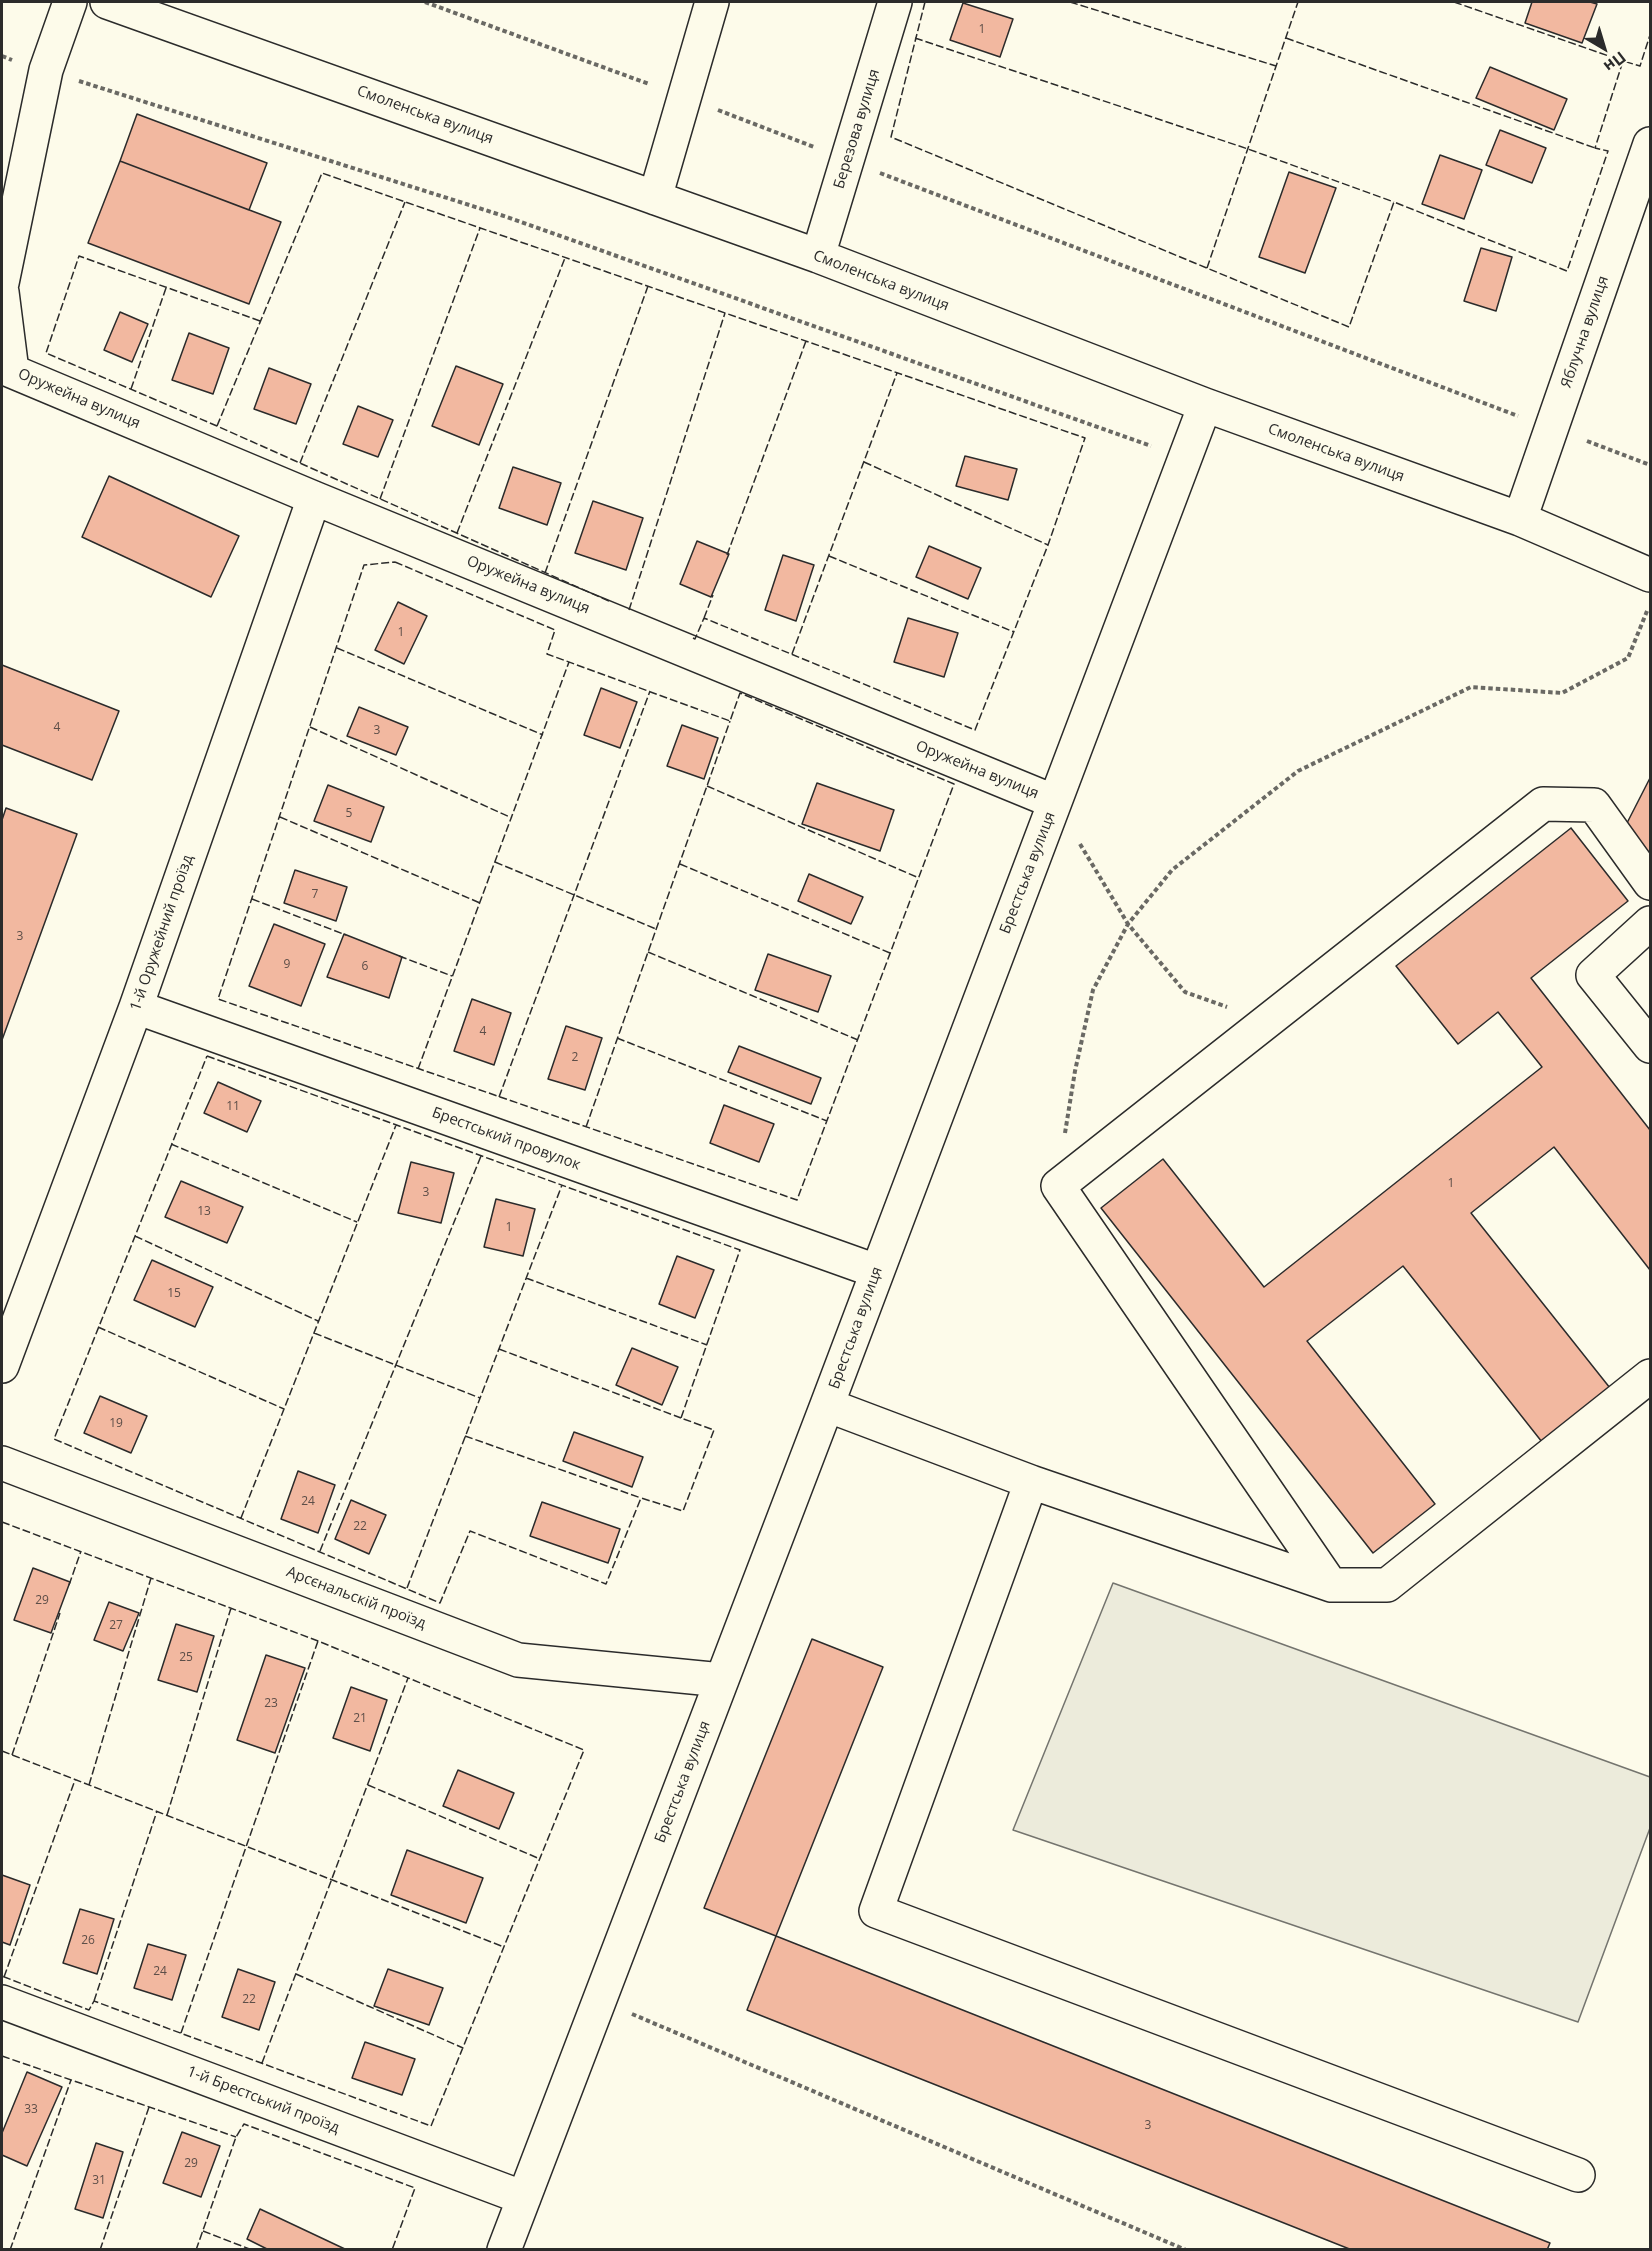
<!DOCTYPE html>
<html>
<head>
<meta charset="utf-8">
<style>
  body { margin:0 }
  #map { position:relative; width:1652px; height:2251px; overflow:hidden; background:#fdfbea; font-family:"Open Sans",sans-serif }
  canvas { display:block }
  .frame { position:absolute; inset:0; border:3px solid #2b2b2b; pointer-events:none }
  .north { position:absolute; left:1574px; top:18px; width:60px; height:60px; -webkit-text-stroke:4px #fdfbea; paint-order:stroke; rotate:142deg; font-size:16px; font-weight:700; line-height:24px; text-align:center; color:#2b2b2b }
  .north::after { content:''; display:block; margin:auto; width:21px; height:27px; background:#2b2b2b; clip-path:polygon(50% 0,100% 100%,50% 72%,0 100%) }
</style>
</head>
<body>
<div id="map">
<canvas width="1652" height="2251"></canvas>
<div class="frame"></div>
<div class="north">Пн</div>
</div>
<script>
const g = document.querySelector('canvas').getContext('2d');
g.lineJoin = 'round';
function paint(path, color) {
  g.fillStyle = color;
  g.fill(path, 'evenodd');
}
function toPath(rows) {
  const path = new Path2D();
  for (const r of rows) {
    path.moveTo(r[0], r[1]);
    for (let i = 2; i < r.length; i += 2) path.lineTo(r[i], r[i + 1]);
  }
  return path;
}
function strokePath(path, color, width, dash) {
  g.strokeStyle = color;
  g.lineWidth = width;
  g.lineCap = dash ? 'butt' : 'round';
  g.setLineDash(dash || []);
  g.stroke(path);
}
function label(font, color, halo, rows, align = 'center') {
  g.font = font + ' "Open Sans",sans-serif';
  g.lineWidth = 4.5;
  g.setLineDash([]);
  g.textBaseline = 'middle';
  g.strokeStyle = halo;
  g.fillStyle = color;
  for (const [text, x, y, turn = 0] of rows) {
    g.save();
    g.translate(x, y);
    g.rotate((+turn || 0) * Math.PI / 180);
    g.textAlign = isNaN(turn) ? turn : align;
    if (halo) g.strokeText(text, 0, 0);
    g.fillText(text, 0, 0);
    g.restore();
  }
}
const green = toPath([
  [1113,1583,1650,1777,1650,1828,1578,2022,1013,1830,1113,1583]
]);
const building = toPath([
  [1532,2,1590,2,1597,4,1582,43,1525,23,1532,2],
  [963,3,1013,19,1000,57,950,40,963,3],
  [1490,67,1567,99,1554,130,1476,98,1490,67],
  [137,114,267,163,249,210,120,161,137,114],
  [1500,130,1546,148,1532,183,1486,165,1500,130],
  [1440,155,1482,170,1464,219,1422,204,1440,155],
  [120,161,281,222,249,304,88,243,120,161],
  [1289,172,1336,188,1305,273,1259,257,1289,172],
  [1481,248,1512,257,1496,311,1464,301,1481,248],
  [120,312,148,324,132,362,104,350,120,312],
  [189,333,229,348,213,394,172,380,189,333],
  [456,366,503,384,479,445,432,426,456,366],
  [269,368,311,384,296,424,254,409,269,368],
  [358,406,393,420,378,457,343,444,358,406],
  [965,456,1017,469,1008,500,956,486,965,456],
  [513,467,561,483,547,525,499,508,513,467],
  [109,476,239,536,211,597,82,537,109,476],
  [593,501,643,518,626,570,575,553,593,501],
  [697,541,729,554,711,597,680,584,697,541],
  [929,546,981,568,968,599,916,577,929,546],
  [783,555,814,565,796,621,765,610,783,555],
  [398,602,427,616,404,664,375,650,398,602],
  [908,618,958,633,944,677,894,662,908,618],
  [2,665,119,711,92,780,2,745,2,665],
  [601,688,637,702,620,748,584,735,601,688],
  [359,707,408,727,396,755,347,736,359,707],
  [682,725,718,738,704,779,667,766,682,725],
  [1650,778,1650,858,1627,823,1650,778],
  [817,783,894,810,880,851,802,824,817,783],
  [328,785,384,807,371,842,314,821,328,785],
  [6,808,77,834,2,1040,2,820,6,808],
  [1571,828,1628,901,1531,978,1650,1130,1650,1270,1554,1147,1471,1213,1610,1388,1542,1442,1403,1266,1307,1341,1435,1504,1373,1553,1101,1208,1163,1159,1264,1287,1542,1067,1498,1012,1458,1044,1396,966,1571,828],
  [295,870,347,887,336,921,284,903,295,870],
  [809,874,863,897,851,924,798,901,809,874],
  [274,924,325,944,301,1006,249,986,274,924],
  [344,934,402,957,389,998,327,977,344,934],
  [768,954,831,976,818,1012,755,990,768,954],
  [472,999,511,1013,494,1065,454,1051,472,999],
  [566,1026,602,1038,585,1090,548,1079,566,1026],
  [739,1046,821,1078,811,1104,728,1072,739,1046],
  [218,1082,261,1101,247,1132,204,1113,218,1082],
  [724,1105,774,1124,759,1162,710,1143,724,1105],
  [411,1162,454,1173,441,1223,398,1213,411,1162],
  [181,1181,243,1207,227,1243,165,1217,181,1181],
  [496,1199,535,1209,523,1256,484,1247,496,1199],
  [677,1256,714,1270,695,1318,659,1304,677,1256],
  [152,1260,213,1287,195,1327,134,1300,152,1260],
  [632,1348,678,1367,662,1405,616,1385,632,1348],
  [100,1396,147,1416,131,1453,84,1433,100,1396],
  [574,1432,643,1457,632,1487,563,1461,574,1432],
  [298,1471,335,1485,318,1533,281,1519,298,1471],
  [351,1500,386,1515,369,1554,335,1539,351,1500],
  [542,1502,620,1529,608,1563,530,1536,542,1502],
  [33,1568,70,1582,51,1633,14,1620,33,1568],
  [109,1602,139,1613,123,1651,94,1640,109,1602],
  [176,1624,214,1636,197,1692,158,1680,176,1624],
  [812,1639,883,1667,776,1936,704,1908,812,1639],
  [266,1655,305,1668,275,1753,237,1740,266,1655],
  [351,1687,387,1700,370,1751,333,1738,351,1687],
  [458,1770,514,1793,499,1829,443,1806,458,1770],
  [407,1850,483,1878,466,1923,391,1895,407,1850],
  [2,1875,30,1885,10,1945,2,1942,2,1875],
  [80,1909,114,1919,97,1974,63,1963,80,1909],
  [776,1936,1550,2243,1547,2250,1352,2250,747,2010,776,1936],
  [148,1944,186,1955,172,2000,134,1988,148,1944],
  [238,1969,275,1982,259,2030,222,2017,238,1969],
  [388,1969,443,1988,429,2025,374,2006,388,1969],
  [365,2042,415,2059,402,2095,352,2078,365,2042],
  [27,2072,62,2087,27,2166,2,2155,2,2133,27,2072],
  [182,2132,220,2146,201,2197,163,2183,182,2132],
  [96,2143,123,2152,103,2218,75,2209,96,2143],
  [260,2209,347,2250,269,2250,247,2239,260,2209]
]);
const path = toPath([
  [425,2,649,84],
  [2,56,12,60],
  [79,81,507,217,1151,446],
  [718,110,814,147],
  [880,173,1518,416],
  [1587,441,1650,465],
  [1080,844,1128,924,1185,992,1227,1007],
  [1065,1133,1075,1071,1093,990,1128,924,1172,870,1298,771,1471,687,1562,693,1628,658,1647,611],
  [632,2014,1186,2250]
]);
const minor = toPath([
  [107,2,818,256,1205,405,1520,519,1650,575],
  [655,198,712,2],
  [818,256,895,2],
  [2,283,46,70,70,2],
  [2,292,12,371],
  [2,367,314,498,1055,802],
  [1520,519,1650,144],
  [1650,923,1593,975,1650,1046],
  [136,1007,876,1271],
  [2,1366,136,1007,314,498],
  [827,1405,1031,1482,876,1911,1578,2175],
  [2,1463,518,1660,722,1680],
  [1031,1482,1331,1585,1387,1585,1650,1376],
  [1331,1585,1058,1186,1543,804,1594,805,1650,883],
  [2,2002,524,2198],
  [504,2250,827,1405,1205,405]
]);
const fence = toPath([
  [925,2,891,137,1349,327,1394,202,1567,271,1608,151,1595,148,1623,61,1640,66,1650,35],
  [1070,2,1276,66],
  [1454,2,1623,61],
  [915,38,1248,149,1394,202],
  [1286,38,1595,148],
  [1207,268,1298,2],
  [260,321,79,256,46,353,217,426,611,602],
  [131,389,166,288],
  [217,426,322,173,1085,438,1048,545,975,730,704,618,695,639,693,638],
  [864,462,1048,545],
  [300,463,405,202],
  [380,499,480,228],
  [457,533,565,258],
  [727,555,806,341],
  [829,556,1014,632],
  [395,562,555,630,547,654,730,721,740,693,954,784,797,1200,218,999,364,565,395,562],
  [545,573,648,286],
  [629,610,725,313],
  [704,618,713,595],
  [337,648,543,735],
  [792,654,897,373],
  [310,727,512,818],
  [707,786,919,878],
  [280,817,480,903],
  [495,862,656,929],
  [680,864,890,953],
  [252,899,346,935],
  [648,952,858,1040],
  [399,956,452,976],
  [617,1038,827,1121],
  [207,1056,740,1250,681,1418,714,1430,683,1511,641,1498,606,1584,470,1531,440,1603,54,1439,207,1056],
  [418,1069,569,662],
  [499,1097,650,691],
  [586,1127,730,721],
  [171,1144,357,1222],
  [135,1236,318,1321],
  [526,1278,707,1345],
  [98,1327,284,1409],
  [314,1333,480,1398],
  [499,1349,681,1418],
  [465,1436,641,1498],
  [241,1518,396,1125],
  [2,1522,318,1641,584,1750,431,2126,94,2001,89,2010,2,1976],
  [320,1551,481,1156],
  [69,1585,81,1551],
  [407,1588,562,1185],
  [2,1751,504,1947],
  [12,1755,60,1613],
  [89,1785,151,1578],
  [368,1785,540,1859],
  [167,1815,231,1608],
  [296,1974,463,2048],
  [4,1977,75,1780],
  [94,2001,157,1811],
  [181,2033,318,1641],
  [2,2056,236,2137],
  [262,2063,408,1678],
  [203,2231,252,2250],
  [10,2250,71,2080],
  [100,2250,149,2107],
  [196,2250,236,2137,244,2124,415,2188,392,2250]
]);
const numberNames = [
  ["1",982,30],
  ["1",401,633],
  ["4",57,728],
  ["3",377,731],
  ["5",349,814],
  ["7",315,895],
  ["3",20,937],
  ["9",287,965],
  ["6",365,967],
  ["4",483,1032],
  ["2",575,1058],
  ["11",233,1107],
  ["1",1451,1184],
  ["3",426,1193],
  ["13",204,1212],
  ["1",509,1228],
  ["15",174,1294],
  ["19",116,1424],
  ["24",308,1502],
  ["22",360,1527],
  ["29",42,1601],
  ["27",116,1626],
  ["25",186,1658],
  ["23",271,1704],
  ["21",360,1719],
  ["26",88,1941],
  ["24",160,1972],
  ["22",249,2000],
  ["33",31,2110],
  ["3",1148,2126],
  ["29",191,2164],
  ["31",99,2181]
];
const streetNames = [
  ["Смоленська вулиця",425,115,20],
  ["Березова вулиця",857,129,-73],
  ["Смоленська вулиця",881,281,21],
  ["Яблучна вулиця",1585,332,-71],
  ["Оружейна вулиця",79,399,23],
  ["Смоленська вулиця",1336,453,20],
  ["Оружейна вулиця",528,585,22],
  ["Оружейна вулиця",977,770,22],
  ["Брестська вулиця",1028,873,-69],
  ["1-й Оружейний проїзд",162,933,-71],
  ["Брестський провулок",506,1139,20],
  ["Брестська вулиця",856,1328,-70],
  ["Арсєнальскій проїзд",356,1598,21],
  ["Брестська вулиця",683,1782,-69],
  ["1-й Брестський проїзд",263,2100,21]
];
paint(green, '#ecebdb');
strokePath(green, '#74746e', 1.5);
paint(building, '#f2b8a0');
strokePath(building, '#2b2b2b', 1.5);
strokePath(minor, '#2b2b2b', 36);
strokePath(path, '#6a6964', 4, [4.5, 3]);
strokePath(minor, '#fdfbea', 33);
strokePath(fence, '#2b2b2b', 1.5, [8, 3]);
label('12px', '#5d4e48', null, numberNames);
label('15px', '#2b2b2b', '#fdfbea', streetNames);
</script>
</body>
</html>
